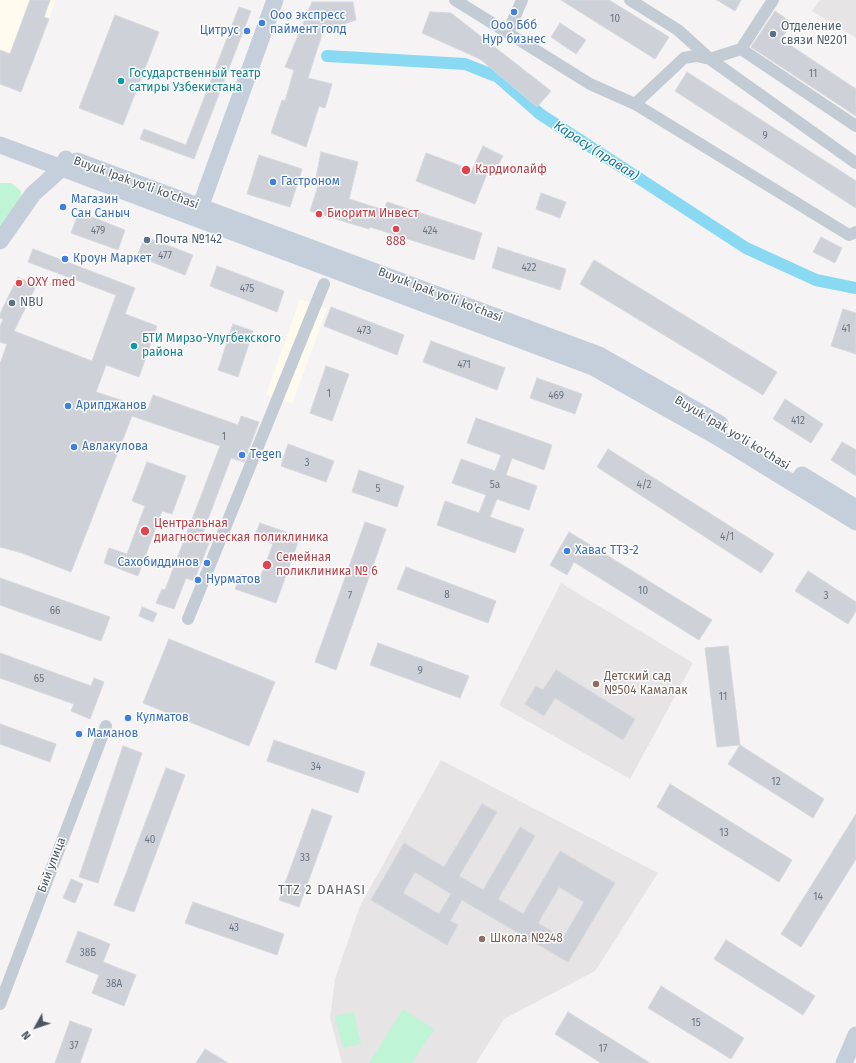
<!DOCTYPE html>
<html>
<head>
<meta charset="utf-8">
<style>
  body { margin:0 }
  #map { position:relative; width:856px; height:1063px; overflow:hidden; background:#f5f3f3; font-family:"Fira Sans",sans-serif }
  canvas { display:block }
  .north { position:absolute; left:16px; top:1007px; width:40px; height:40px; -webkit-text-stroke:3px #fff; paint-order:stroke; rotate:230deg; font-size:11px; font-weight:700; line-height:16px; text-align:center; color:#485562 }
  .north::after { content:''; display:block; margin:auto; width:14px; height:18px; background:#485562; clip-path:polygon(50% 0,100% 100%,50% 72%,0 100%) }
</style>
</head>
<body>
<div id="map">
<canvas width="856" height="1063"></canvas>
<div class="north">N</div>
</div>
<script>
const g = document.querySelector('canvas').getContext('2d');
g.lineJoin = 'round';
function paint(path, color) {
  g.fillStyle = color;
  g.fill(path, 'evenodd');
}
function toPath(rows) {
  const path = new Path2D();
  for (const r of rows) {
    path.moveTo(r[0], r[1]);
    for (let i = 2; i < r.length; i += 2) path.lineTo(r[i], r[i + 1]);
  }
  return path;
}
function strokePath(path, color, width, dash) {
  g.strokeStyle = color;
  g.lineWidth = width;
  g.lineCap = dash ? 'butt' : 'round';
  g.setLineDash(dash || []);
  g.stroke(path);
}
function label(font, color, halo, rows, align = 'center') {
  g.font = font + ' "Fira Sans",sans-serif';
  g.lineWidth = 3;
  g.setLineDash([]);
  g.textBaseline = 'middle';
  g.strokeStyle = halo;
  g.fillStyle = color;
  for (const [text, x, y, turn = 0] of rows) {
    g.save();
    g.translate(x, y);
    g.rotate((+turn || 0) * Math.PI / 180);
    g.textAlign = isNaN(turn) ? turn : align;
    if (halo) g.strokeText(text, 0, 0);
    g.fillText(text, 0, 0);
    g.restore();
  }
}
const commercial = toPath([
  [0,0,56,0,21,92,0,84],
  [300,299,327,309,292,404,266,395]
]);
const education = toPath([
  [820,0,856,0,856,38,812,11],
  [561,583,693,663,630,779,499,705],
  [441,760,658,873,595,971,504,1019,476,1063,342,1063,330,1018,335,979,360,906]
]);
const green = toPath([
  [0,183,11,183,21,191,21,197,0,228],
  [403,1009,434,1029,412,1063,369,1063],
  [354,1012,361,1044,343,1048,335,1016]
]);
const canal = toPath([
  [327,56,465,64,498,77,540,114,746,248,816,280,856,288]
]);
const building = toPath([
  [30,0,50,0,44,17,49,19,21,92,0,84,0,50,10,54,30,0],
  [561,0,609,0,669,37,655,59,561,0],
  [717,0,741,0,735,11,717,0],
  [312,2,353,2,356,20,323,31,308,78,332,84,325,108,319,106,306,147,271,133,282,100,285,101,294,70,285,67,312,2],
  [239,7,251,11,194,159,140,139,144,129,186,145,239,7],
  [775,11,792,23,781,39,856,89,856,116,751,47,775,11],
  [430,12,451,13,551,91,537,107,480,59,422,33,430,12],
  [115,15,159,32,123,125,79,108,115,15],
  [560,23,586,40,576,54,551,37,560,23],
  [687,72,856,181,856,208,675,91,687,72],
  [483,146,503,156,496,169,490,166,475,204,416,181,426,153,472,170,483,146],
  [321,152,358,162,349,199,384,210,387,202,482,233,474,260,370,227,369,229,310,211,320,180,316,178,321,152],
  [259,155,302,169,290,207,247,194,259,155],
  [541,193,566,202,560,218,536,209,541,193],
  [79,212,125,230,118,250,71,233,79,212],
  [145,237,193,255,185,275,137,256,145,237],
  [821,237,842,248,835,263,813,252,821,237],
  [498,247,566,269,560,290,492,268,498,247],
  [33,249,135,288,125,314,157,326,139,377,106,365,96,392,148,409,153,395,238,425,241,416,259,422,244,462,231,458,202,535,211,538,194,581,186,578,174,609,156,603,162,589,165,590,220,446,132,416,71,572,22,553,0,547,0,364,7,344,0,342,0,327,3,319,0,318,0,314,18,277,36,286,14,331,92,361,116,295,28,262,33,249],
  [594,260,777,372,763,395,580,284,594,260],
  [217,266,284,291,277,312,210,286,217,266],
  [331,307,404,335,397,355,324,326,331,307],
  [843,309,856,313,856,354,831,346,843,309],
  [233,324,253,331,238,377,218,370,233,324],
  [431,341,505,368,497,390,423,362,431,341],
  [326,366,349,374,332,421,310,413,326,366],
  [537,378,582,394,575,414,530,398,537,378],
  [785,399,823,424,811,443,773,419,785,399],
  [476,418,552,445,544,470,512,458,506,475,537,486,529,510,497,499,490,517,524,529,515,553,437,525,445,501,479,513,486,495,452,483,461,459,495,471,501,455,467,443,476,418],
  [842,442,856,450,856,476,831,460,842,442],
  [288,444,334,461,326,482,281,466,288,444],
  [608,449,774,554,761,573,597,467,608,449],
  [147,462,186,476,172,514,162,511,138,576,104,563,109,548,127,554,145,506,132,501,147,462],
  [359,470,404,486,397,507,352,492,359,470],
  [365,522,386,529,336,670,315,662,365,522],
  [260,523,300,537,276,603,235,589,241,574,259,581,273,544,254,537,260,523],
  [569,532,712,620,699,640,574,562,567,575,550,565,569,532],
  [406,567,496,601,488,623,397,589,406,567],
  [808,571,856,602,856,611,848,624,795,591,808,571],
  [0,578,110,617,101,641,0,605,0,578],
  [142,607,157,613,153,622,139,616,142,607],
  [169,639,275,682,249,746,143,703,169,639],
  [378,643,469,676,460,698,370,665,378,643],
  [728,646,740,745,717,747,705,648,728,646],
  [0,653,91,686,94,678,104,682,90,719,71,711,74,704,0,678,0,653],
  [556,670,635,719,623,740,555,698,544,716,525,704,536,686,543,690,556,670],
  [0,724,56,744,50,762,0,744,0,724],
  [274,740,365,772,358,793,267,761,274,740],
  [740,745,824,799,813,818,728,764,740,745],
  [123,746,142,753,98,883,79,877,123,746],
  [166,768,185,775,134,912,114,905,166,768],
  [670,784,792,860,779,882,657,807,670,784],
  [482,804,497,812,459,876,483,890,520,827,535,836,498,899,523,914,560,851,615,883,568,962,462,900,450,921,458,925,447,945,371,900,404,843,444,867,482,804],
  [415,872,451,894,439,914,403,893,415,872],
  [559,887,584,902,563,938,538,923,559,887],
  [312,809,332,816,299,907,279,900,312,809],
  [856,814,856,859,801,947,781,934,856,814],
  [71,879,83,884,75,903,63,898,71,879],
  [193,902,284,934,277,955,185,923,193,902],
  [78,931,110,944,103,962,136,975,124,1006,92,993,99,975,66,962,78,931],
  [726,940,815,996,803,1015,714,959,726,940],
  [661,986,744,1038,731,1059,648,1008,661,986],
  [568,1012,650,1063,601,1063,555,1034,568,1012],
  [70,1021,92,1029,80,1063,55,1063,70,1021],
  [205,1049,228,1063,196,1063,205,1049]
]);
const street = toPath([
  [455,0,590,84,635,104,849,235,856,232],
  [630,0,678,30,710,59,741,49,856,126],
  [508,32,522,0],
  [741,49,773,0],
  [635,104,684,58,696,56,710,59,856,163],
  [188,619,324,284],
  [0,1004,106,726]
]);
const secondary = toPath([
  [0,145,593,367,716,436,856,522],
  [77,161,599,355,720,424],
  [197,216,275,0],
  [0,241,33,194,62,168,66,159],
  [802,475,856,508],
  [844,1063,856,1035]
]);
const markers = [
  [514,12,4,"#3f7fe0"],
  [262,23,4,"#3f7fe0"],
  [247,31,4,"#3f7fe0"],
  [773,34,4,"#5c6f8a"],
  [121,81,4,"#0f9aa8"],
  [466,170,5,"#e0444e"],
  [273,182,4,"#3f7fe0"],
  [63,207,4,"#3f7fe0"],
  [319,214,4,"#e0444e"],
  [396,229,4,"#e0444e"],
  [147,240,4,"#5c6f8a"],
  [65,259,4,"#3f7fe0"],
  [19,283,4,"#e0444e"],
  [12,303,4,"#5c6f8a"],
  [134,346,4,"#0f9aa8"],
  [68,406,4,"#3f7fe0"],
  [74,447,4,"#3f7fe0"],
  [242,455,4,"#3f7fe0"],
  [145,531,5,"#e0444e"],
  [567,551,4,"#3f7fe0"],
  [207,563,4,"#3f7fe0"],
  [267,565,5,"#e0444e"],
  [198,580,4,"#3f7fe0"],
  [596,684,4,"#8d6e63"],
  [128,718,4,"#3f7fe0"],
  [79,734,4,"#3f7fe0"],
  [482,939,4,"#8d6e63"]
];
const numberNames = [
  ["10",615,19],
  ["11",813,74],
  ["9",765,136],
  ["479",98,231],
  ["424",430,231],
  ["477",165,256],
  ["422",529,268],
  ["475",247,289],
  ["41",846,329],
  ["473",364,331],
  ["471",464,365],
  ["1",329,394],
  ["469",556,396],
  ["412",798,421],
  ["1",224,437],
  ["3",307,463],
  ["5а",495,485],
  ["4/2",644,485],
  ["5",378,489],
  ["4/1",727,537],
  ["10",643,591],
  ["8",447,595],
  ["7",350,596],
  ["3",826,596],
  ["66",55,611],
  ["9",420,671],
  ["65",39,679],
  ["11",723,697],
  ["34",316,767],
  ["12",776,782],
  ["13",724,833],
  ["40",150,840],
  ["33",305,858],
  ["14",818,897],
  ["43",234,928],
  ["38Б",88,953],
  ["38A",114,984],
  ["15",696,1023],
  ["37",74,1046],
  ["17",603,1049]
];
const shopNames = [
  ["Ооо экспресс",270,16],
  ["паймент голд",270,30],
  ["Ооо Ббб",514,26,"center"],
  ["Нур бизнес",514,40,"center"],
  ["Цитрус",239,31,"right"],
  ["Гастроном",281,182],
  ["Магазин",71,200],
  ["Сан Саныч",71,214],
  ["Кроун Маркет",73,259],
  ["Арипджанов",76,406],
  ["Авлакулова",82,447],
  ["Tegen",250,455],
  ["Хавас ТТЗ-2",575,551],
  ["Сахобиддинов",199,563,"right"],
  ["Нурматов",206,580],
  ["Кулматов",136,718],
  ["Маманов",87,734]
];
const serviceNames = [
  ["Отделение",781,27],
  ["связи №201",781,41],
  ["Почта №142",155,240],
  ["NBU",20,303]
];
const cultureNames = [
  ["Государственный театр",129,74],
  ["сатиры Узбекистана",129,88],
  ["БТИ Мирзо-Улугбекского",142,339],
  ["района",142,353]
];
const healthNames = [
  ["Кардиолайф",475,170],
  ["Биоритм Инвест",327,214],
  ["888",396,242,"center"],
  ["OXY med",27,283],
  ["Центральная",154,524],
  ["диагностическая поликлиника",154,538],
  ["Семейная",276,558],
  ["поликлиника № 6",276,572]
];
const streetNames = [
  ["Buyuk Ipak yo'li ko'chasi",136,183,20],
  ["Buyuk Ipak yo'li ko'chasi",440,295,21],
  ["Buyuk Ipak yo'li ko'chasi",732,433,31],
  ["Бий улица",52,865,-69]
];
const educationNames = [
  ["Детский сад",604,677],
  ["№504 Камалак",604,691],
  ["Школа №248",490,939]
];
const waterNames = [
  ["Карасу (правая)",596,151,33]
];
const neighbourhoodNames = [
  ["TTZ 2 DAHASI",322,890]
];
paint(commercial, '#fefaee');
paint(education, '#e6e4e5');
paint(green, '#c0f4d6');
strokePath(canal, '#8ad9f3', 12);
paint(building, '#ced1d8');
strokePath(building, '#d6d8de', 1);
strokePath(street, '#c3ccd5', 12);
strokePath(secondary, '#c5cfdc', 17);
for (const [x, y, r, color] of markers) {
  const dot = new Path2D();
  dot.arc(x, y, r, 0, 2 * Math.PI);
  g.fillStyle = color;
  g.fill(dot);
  strokePath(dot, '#fff', 1.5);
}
label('10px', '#6a7480', null, numberNames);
label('12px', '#366cbe', '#fff', shopNames, 'left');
label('12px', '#4e5e75', '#fff', serviceNames, 'left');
label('12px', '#0d838f', '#fff', cultureNames, 'left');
label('12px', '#be3a42', '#fff', healthNames, 'left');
label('12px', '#485562', '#fff', streetNames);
label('12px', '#785e54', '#fff', educationNames, 'left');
label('italic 13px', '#037ba2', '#fff', waterNames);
g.letterSpacing = '1px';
label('13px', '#5e6268', '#fff', neighbourhoodNames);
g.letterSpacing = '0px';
</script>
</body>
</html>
